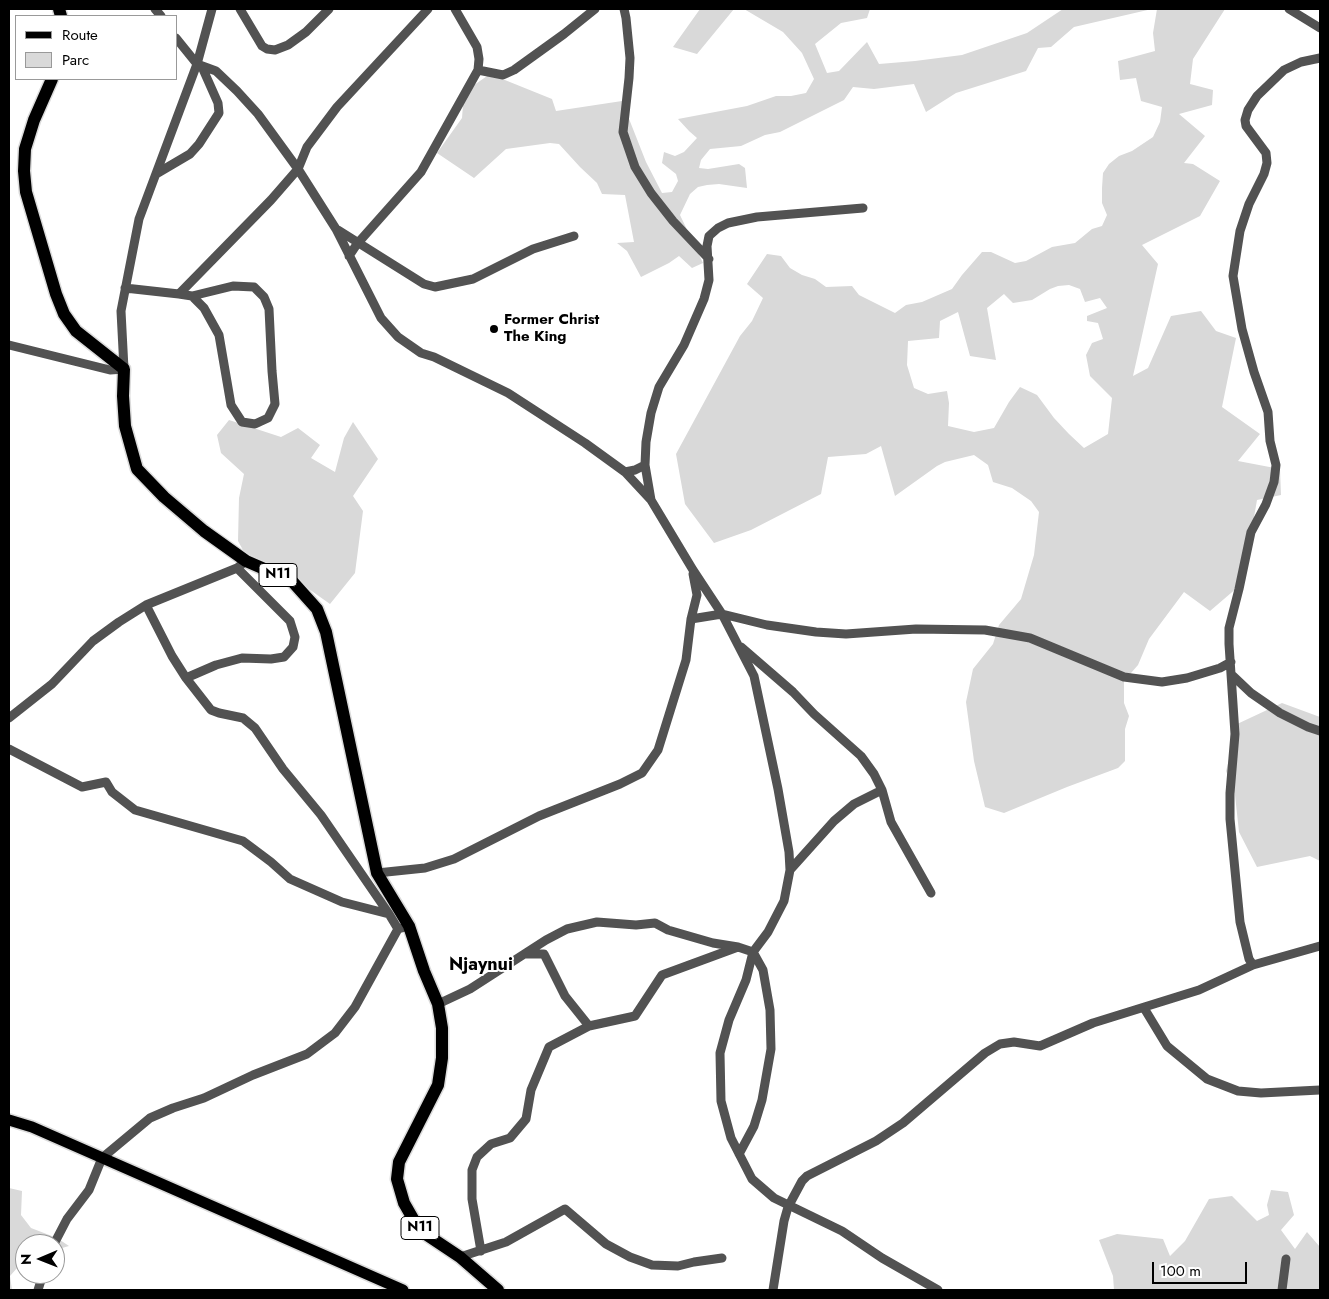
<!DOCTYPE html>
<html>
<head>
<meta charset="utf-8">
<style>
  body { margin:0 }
  #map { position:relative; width:1329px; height:1299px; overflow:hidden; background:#fff; font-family:Jost,sans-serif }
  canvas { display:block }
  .frame { position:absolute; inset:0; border:10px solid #000; pointer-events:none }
  .legend { position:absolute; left:15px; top:15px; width:162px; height:65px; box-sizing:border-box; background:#fff; border:1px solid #999; margin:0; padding:6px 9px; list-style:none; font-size:15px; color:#000 }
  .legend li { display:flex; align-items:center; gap:10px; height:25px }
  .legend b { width:25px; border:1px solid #999 }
  .north { position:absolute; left:15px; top:1234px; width:50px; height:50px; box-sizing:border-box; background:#fff; border:1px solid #999; border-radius:50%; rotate:269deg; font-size:14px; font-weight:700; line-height:20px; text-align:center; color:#000 }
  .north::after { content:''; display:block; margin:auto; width:18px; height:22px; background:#000; clip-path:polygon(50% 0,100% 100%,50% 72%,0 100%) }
  .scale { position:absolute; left:1152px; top:1262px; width:95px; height:22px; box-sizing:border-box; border:2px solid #000; border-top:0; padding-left:6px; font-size:15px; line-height:18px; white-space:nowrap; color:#000; -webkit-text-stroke:4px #fff; paint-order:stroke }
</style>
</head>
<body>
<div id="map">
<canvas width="1329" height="1299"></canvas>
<div class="frame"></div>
<ul class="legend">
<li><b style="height:6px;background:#000"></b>Route</li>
<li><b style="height:14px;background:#d9d9d9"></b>Parc</li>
</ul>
<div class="north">N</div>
<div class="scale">100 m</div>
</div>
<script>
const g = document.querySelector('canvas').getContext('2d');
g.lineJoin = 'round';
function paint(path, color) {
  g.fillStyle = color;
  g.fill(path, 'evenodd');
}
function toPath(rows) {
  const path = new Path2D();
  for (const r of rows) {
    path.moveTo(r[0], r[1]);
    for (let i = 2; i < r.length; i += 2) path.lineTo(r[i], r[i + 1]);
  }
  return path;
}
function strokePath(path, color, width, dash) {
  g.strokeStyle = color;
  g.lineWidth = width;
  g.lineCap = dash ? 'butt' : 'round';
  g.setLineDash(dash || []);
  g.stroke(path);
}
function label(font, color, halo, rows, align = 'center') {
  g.font = font + ' Jost,sans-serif';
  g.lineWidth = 4;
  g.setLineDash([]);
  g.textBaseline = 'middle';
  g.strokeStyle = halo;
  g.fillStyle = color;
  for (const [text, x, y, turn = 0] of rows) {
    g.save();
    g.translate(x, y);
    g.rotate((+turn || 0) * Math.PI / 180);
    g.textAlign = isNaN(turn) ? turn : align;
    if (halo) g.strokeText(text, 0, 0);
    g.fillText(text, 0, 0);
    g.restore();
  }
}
const green = toPath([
  [700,9,734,9,697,54,673,47],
  [744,9,870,9,867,18,841,23,815,44,827,73,839,71,867,42,879,64,915,61,962,55,1027,33,1063,9,1152,9,1074,27,1051,47,1038,48,1026,71,956,93,926,112,914,84,874,89,853,87,844,100,780,132,765,135,741,146,710,149,701,160,699,168,708,169,739,164,745,168,747,188,719,184,707,185,698,187,690,194,680,215,703,263,692,268,679,256,669,263,641,277,627,251,617,243,634,242,625,195,602,194,597,183,580,167,559,144,550,143,506,149,474,178,437,153,462,118,464,92,490,74,552,99,556,111,622,101,646,162,662,193,672,192,678,181,676,174,662,163,664,152,675,156,684,152,697,138,689,131,678,119,747,106,776,96,791,96,806,93,814,79,802,53,783,32],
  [1157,9,1225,9,1193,59,1190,84,1213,90,1212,105,1179,114,1205,136,1184,163,1193,164,1220,181,1200,216,1142,245,1158,264,1133,376,1148,368,1171,316,1201,311,1216,331,1236,338,1222,407,1260,434,1238,461,1280,469,1281,495,1257,500,1249,546,1245,581,1210,611,1184,592,1149,639,1138,665,1124,681,1124,703,1129,716,1125,729,1125,761,1118,768,1067,787,1004,813,985,807,974,761,966,702,973,669,993,644,999,625,1021,599,1034,555,1039,512,1031,501,1012,488,993,482,988,465,974,455,945,462,937,466,895,496,881,446,866,454,828,457,821,494,751,530,714,543,685,504,676,454,740,336,752,321,763,298,747,284,767,254,781,256,790,268,802,275,815,279,826,287,852,286,859,295,895,313,906,305,922,302,952,289,962,275,982,252,991,252,1015,263,1026,261,1052,247,1075,243,1092,229,1102,226,1107,215,1102,203,1102,188,1103,173,1109,164,1119,156,1132,151,1153,137,1160,122,1162,107,1141,101,1136,78,1120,80,1118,61,1155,51,1153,33],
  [1069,285,1080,289,1085,302,1100,298,1107,308,1087,316,1087,321,1098,323,1103,339,1092,343,1086,355,1090,376,1112,398,1108,434,1084,448,1069,434,1054,418,1037,395,1020,387,1009,402,994,428,974,432,948,426,949,403,947,391,928,394,914,388,907,365,908,341,939,338,940,321,958,312,970,356,996,360,987,308,1004,294,1013,303,1032,300,1050,289,1058,286],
  [229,420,281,437,298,428,320,445,311,458,335,472,344,438,353,422,378,459,353,496,363,511,355,573,330,604,282,570,244,552,238,541,239,498,244,474,221,453,217,435],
  [1282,703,1320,717,1320,861,1310,856,1257,867,1239,832,1235,795,1226,771,1233,744,1235,725],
  [9,1188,22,1191,21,1215,31,1228,57,1238,69,1246,55,1250,55,1244,25,1244,25,1259,10,1276,12,1290,9,1290],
  [1271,1190,1288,1192,1294,1215,1281,1230,1295,1249,1307,1232,1320,1247,1320,1290,1114,1290,1113,1276,1099,1240,1117,1234,1163,1239,1170,1256,1185,1241,1209,1199,1232,1196,1257,1221,1269,1215,1267,1205]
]);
const minor = toPath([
  [155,9,161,16],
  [240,9,262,46,267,49,275,50,288,45,306,32,329,9],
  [624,9,626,18,630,58,629,78,623,132,635,167,651,193,673,221,709,259],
  [1289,9,1320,28],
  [176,38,197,64,216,71,237,91,258,114,298,169],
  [478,70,503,75,514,70,564,34,595,9],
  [298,169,307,147,337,107,428,9],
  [156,174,190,154,199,144,219,113,218,103,202,67],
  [338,230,424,284,435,287,473,279,533,249,574,236],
  [349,256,357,244,421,172,478,70,479,59,477,47,455,9],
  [125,288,179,294,271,200,298,169,336,229,381,318,398,337,421,353,434,357,508,393,585,443,625,472,651,500,693,570,722,614,754,676,778,789,789,852,790,870,784,901,768,932,753,952,746,980,729,1020,720,1053,721,1101,731,1138,752,1179,774,1198,842,1231,882,1258,938,1290],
  [179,294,192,296,233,286,254,287,264,297,269,309,272,371,275,404,268,418,255,424,242,422,231,405,219,335,204,308,192,296],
  [9,345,110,370,124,369,121,311,139,219,197,64,212,9],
  [625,472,635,470,645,465],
  [651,500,645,465,646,442,651,413,659,387,684,345,704,299,709,280,707,246,709,236,718,228,728,223,757,217,863,208],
  [146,605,172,656,186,678,211,710,219,713,243,718,255,728,283,769,321,815,389,914,398,929],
  [691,619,722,614,767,625,816,632,846,634,916,629,985,630,1030,638,1124,677,1162,682,1187,678,1220,668,1231,662],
  [741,647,793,692,814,714,861,756,874,774,882,790,891,822,931,893],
  [1232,675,1251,693,1280,713,1308,727,1320,731],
  [186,678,216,665,242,658,271,659,284,657,293,647,295,637,290,621,237,568],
  [9,718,52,684,93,641,119,622,146,605,237,568,246,561],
  [9,749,82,787,106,782,112,792,135,810,243,841,271,862,290,879,342,902,389,914],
  [790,870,834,821,854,804,882,790],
  [377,873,425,868,454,859,539,816,620,784,642,773,658,750,686,660,691,619,697,595,693,574],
  [525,954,544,954,565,996,589,1026],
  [1253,965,1249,959,1240,922,1230,819,1230,793,1235,734,1229,644,1229,628,1239,589,1251,532,1266,504,1274,482,1276,465,1270,441,1268,412,1254,372,1242,329,1233,276,1240,231,1249,204,1264,174,1267,163,1266,153,1246,126,1245,120,1248,110,1257,96,1284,70,1301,62,1320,58],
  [438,1004,470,989,546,940,567,929,597,922,636,925,655,923,668,930,713,943,738,947],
  [1144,1008,1167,1046,1207,1079,1238,1091,1261,1093,1320,1090],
  [54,1244,67,1219,89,1190,102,1158,150,1118,173,1108,204,1098,253,1075,307,1054,335,1033,355,1007,398,929,409,926],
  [481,1251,472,1199,472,1170,477,1157,491,1144,510,1138,526,1119,531,1090,549,1047,589,1026,635,1016,662,975,738,947,753,952,763,970,770,1010,771,1049,762,1100,754,1126,739,1154],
  [460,1257,506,1242,565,1209,606,1244,630,1257,652,1265,678,1266,694,1262,722,1258],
  [38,1290,43,1274],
  [773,1290,784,1221,788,1207,802,1181,807,1176,876,1141,903,1123,985,1053,1000,1044,1014,1042,1040,1046,1093,1023,1199,990,1253,965,1320,946],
  [1282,1290,1286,1259]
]);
const major = toPath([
  [9,1120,32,1127,403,1290]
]);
const highway = toPath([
  [59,9,61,16],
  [52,79,34,120,25,149,24,171,26,192,56,294,64,314,76,331,124,369,123,396,125,426,137,469,164,497,204,531,246,561,292,581,317,609,326,632,377,873,409,926,424,971,438,1004,442,1028,442,1058,438,1085,399,1162,397,1179,404,1203,416,1224,427,1235,460,1257,498,1290]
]);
const markers = [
  [494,329,5,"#000"]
];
const shields = [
  [278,575,38],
  [420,1228,38]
];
const shieldNames = [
  ["N11",278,575],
  ["N11",420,1228]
];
const poiNames = [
  ["Former Christ",504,320],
  ["The King",504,337]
];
const quarterNames = [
  ["Njaynui",481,966]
];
paint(green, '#d9d9d9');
strokePath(major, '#dbdbdb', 14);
strokePath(highway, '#dbdbdb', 15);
strokePath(minor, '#525252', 9);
strokePath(major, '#000', 11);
strokePath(highway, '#000', 12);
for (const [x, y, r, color] of markers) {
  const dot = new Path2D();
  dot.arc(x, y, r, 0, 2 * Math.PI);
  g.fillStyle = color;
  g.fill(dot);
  strokePath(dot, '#fff', 2);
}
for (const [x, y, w] of shields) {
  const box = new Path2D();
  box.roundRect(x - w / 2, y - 11.5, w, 23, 4);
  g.fillStyle = '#fff';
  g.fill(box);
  strokePath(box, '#000', 1);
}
label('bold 14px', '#000', null, shieldNames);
label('bold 15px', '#000', '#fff', poiNames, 'left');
label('bold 18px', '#000', '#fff', quarterNames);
</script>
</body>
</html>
